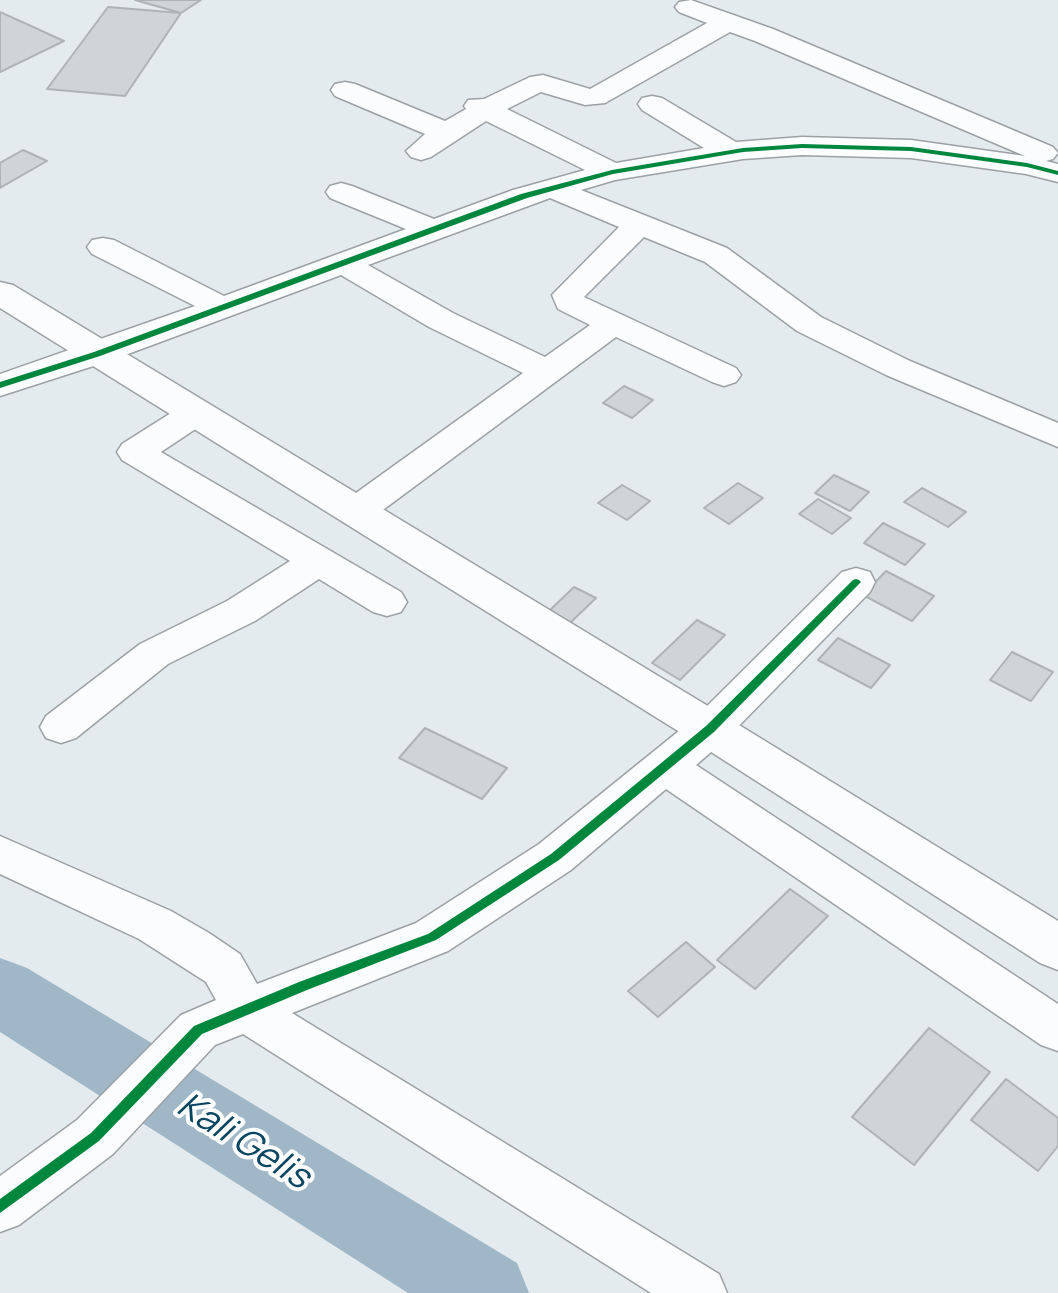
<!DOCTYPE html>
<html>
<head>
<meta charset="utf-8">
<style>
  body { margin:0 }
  canvas { display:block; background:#e4ebef }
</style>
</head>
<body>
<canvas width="1058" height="1293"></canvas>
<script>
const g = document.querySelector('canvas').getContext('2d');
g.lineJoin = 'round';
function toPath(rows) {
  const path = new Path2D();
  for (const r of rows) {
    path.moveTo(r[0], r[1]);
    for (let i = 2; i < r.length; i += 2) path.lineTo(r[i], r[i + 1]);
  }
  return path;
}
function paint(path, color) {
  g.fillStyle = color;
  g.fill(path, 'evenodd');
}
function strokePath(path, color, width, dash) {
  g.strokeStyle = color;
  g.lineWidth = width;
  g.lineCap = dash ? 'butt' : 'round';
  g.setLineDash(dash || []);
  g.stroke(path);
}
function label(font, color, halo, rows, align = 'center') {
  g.font = font + ' Manrope,sans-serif';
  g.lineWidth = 8;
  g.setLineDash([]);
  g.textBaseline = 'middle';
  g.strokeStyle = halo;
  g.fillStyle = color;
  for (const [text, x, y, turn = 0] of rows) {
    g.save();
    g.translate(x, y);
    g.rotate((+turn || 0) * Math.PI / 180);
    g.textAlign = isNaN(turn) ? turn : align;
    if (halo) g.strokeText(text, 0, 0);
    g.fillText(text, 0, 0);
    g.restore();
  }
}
const river = toPath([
  [0,958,27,968,517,1263,529,1293,408,1293,0,1032,0,958]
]);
const building = toPath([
  [135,0,201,0,181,13,135,0],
  [108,7,181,13,125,96,47,89,108,7],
  [0,12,64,41,0,72,0,12],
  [23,150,47,161,0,188,0,163,23,150],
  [624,386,653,400,632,418,603,403,624,386],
  [834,475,869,492,850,511,815,493,834,475],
  [738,483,763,498,729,524,704,508,738,483],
  [622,485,650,501,627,520,598,503,622,485],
  [922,488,966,512,948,527,904,502,922,488],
  [818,499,851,518,832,534,799,514,818,499],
  [883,523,925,544,905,565,864,543,883,523],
  [886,571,934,596,912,621,863,595,886,571],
  [574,587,596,598,569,624,547,613,574,587],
  [697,620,725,635,680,680,652,663,697,620],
  [838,638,890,665,871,688,818,660,838,638],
  [1012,652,1053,672,1031,701,990,680,1012,652],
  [425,728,507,768,482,799,399,758,425,728],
  [790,889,828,916,755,989,717,960,790,889],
  [686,942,715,967,658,1017,628,991,686,942],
  [929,1028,990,1072,914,1165,852,1117,929,1028],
  [1006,1079,1058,1118,1058,1146,1038,1171,971,1120,1006,1079]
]);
const street = toPath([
  [691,0,773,29,1053,147,1058,153,1053,159,1046,161,1058,164,1058,182,1026,174,911,158,802,155,743,159,615,180,581,190,727,248,821,317,910,361,1058,423,1058,447,886,375,797,331,705,262,644,237,584,297,736,368,741,375,736,382,724,386,712,382,616,337,368,521,355,525,342,521,336,512,342,503,523,373,429,327,341,275,109,361,0,396,0,374,195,306,92,254,87,247,92,240,103,238,114,240,224,296,406,229,330,198,326,192,330,186,341,183,352,186,434,219,513,190,585,170,486,121,431,157,421,160,411,157,406,151,425,134,335,96,331,90,335,84,345,82,355,84,445,121,466,109,464,106,468,100,484,99,530,77,543,75,590,89,707,23,679,12,675,7,679,2,691,0],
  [730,32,755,41,1025,156,911,140,802,137,736,142,662,98,652,96,642,98,638,104,642,110,704,148,616,163,507,109,541,92,585,105,605,103,730,32],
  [550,198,619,227,552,295,558,309,590,325,545,357,453,313,368,265,550,198],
  [194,403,206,406,211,414,206,422,161,452,401,592,407,602,401,612,387,616,373,612,319,579,255,621,168,664,76,738,61,743,46,738,40,727,46,716,140,644,227,601,290,561,122,460,117,452,122,444,182,406,194,403],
  [856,568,870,572,875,582,870,592,725,740,696,765,1058,1004,1058,1051,1041,1045,666,789,571,870,448,951,292,1013,719,1274,727,1293,651,1293,243,1034,215,1045,113,1154,19,1225,0,1232,0,1176,77,1120,181,1015,216,1000,206,982,139,939,0,874,0,836,171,911,209,933,240,954,257,984,416,923,539,844,695,718,842,572,856,568]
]);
const secondary = toPath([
  [0,282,13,285,726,717,1058,921,1058,970,1040,963,694,741,0,308,0,282]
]);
const cycleway = toPath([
  [802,144,911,147,1027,163,1058,171,1058,175,1027,167,911,151,802,148,743,152,613,174,527,198,100,356,0,388,0,382,94,352,521,194,612,170,743,148,802,144],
  [856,579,859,580,861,582,859,584,714,732,559,860,436,940,307,990,202,1034,99,1141,0,1213,0,1199,91,1133,194,1026,299,982,428,934,551,854,706,726,853,580,856,579]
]);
const nearWaternames = [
  ["Kali Gelis",243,1142,32]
];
paint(river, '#9fb7c6');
paint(building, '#cfd4d7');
strokePath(building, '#aeb3b6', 2);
strokePath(street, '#9ba1a4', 3);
strokePath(secondary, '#9ba1a4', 3);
paint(street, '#fbfcfd');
paint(secondary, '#fbfcfd');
paint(cycleway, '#00873e');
label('italic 36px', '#084563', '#fff', nearWaternames);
</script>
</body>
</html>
